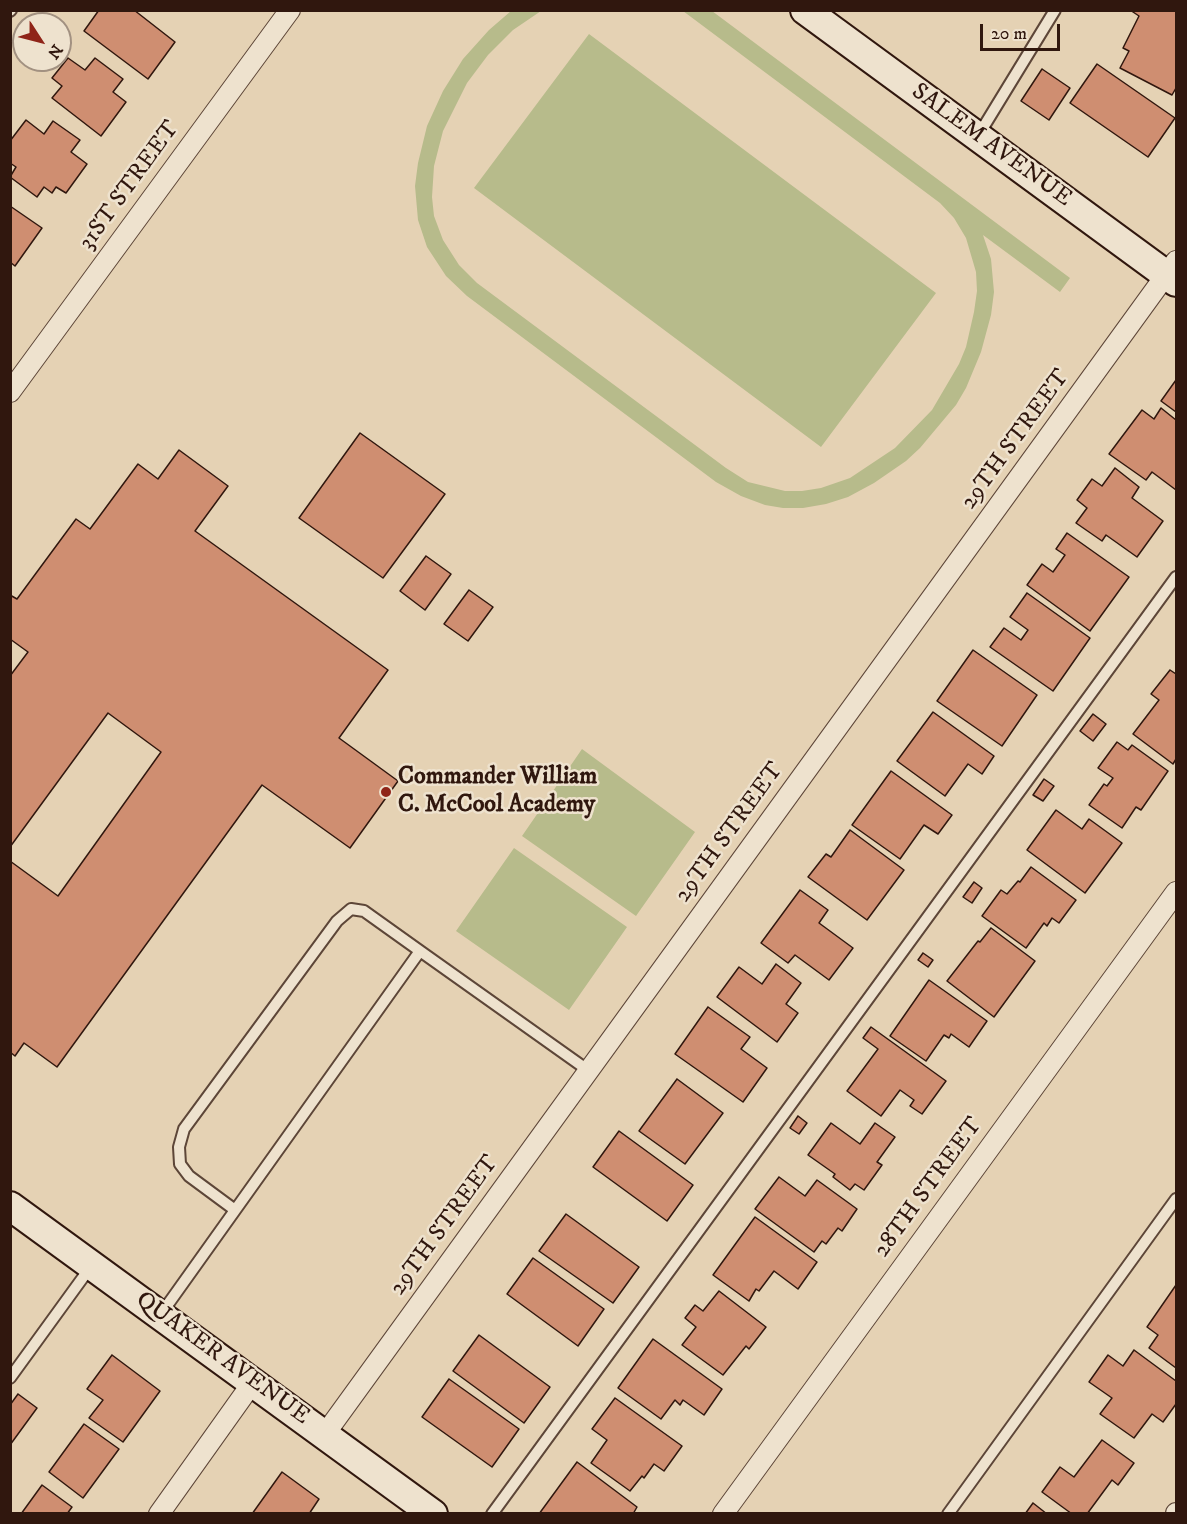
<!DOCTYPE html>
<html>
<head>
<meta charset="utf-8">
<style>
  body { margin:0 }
  #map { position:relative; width:1187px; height:1524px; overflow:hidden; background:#e5d2b4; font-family:"IM FELL DW Pica",serif }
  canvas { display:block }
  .frame { position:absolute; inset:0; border:12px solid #30170e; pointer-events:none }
  .north { position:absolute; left:12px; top:12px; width:60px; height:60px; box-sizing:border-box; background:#eee2ce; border:2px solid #a29181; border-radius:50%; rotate:126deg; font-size:16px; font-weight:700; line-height:24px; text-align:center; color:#30170e }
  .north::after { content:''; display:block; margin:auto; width:21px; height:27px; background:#8f2418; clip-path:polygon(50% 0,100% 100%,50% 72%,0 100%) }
  .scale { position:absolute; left:980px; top:24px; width:80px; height:27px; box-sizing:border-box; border:3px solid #30170e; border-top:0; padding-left:8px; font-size:18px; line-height:21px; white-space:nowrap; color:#30170e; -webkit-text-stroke:4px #eee2ce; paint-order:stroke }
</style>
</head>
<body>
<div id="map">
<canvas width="1187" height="1524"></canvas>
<div class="frame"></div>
<div class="north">N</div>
<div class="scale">20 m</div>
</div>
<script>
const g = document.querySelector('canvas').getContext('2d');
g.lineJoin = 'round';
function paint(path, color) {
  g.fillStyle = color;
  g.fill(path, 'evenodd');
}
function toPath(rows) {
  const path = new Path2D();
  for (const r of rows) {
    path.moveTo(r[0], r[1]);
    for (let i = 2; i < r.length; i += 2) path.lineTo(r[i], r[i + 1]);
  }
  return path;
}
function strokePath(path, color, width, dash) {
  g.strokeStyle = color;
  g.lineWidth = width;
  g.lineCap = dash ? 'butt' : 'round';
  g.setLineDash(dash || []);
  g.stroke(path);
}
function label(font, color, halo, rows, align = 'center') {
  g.font = font + ' "IM FELL DW Pica",serif';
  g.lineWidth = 5;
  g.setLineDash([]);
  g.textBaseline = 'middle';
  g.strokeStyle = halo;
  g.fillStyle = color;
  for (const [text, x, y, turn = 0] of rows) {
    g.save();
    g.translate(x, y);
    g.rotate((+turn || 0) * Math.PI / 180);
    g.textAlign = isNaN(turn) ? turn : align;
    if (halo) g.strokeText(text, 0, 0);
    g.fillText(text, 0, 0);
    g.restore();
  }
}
const green = toPath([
  [511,11,541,11,513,30,488,55,467,83,443,131,434,166,432,197,434,216,443,240,459,265,477,283,726,468,748,482,785,491,802,491,821,488,850,478,895,448,932,410,959,364,966,347,974,312,977,291,976,272,966,238,954,218,940,203,683,11,712,11,1070,278,1060,292,983,235,991,259,994,292,991,315,981,352,966,388,956,405,920,448,906,461,874,483,848,497,826,504,803,508,783,508,765,505,741,496,716,482,467,296,446,276,427,247,418,220,415,186,418,163,427,126,443,91,463,59,489,30],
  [589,34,936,293,821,447,474,188],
  [582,749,695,832,636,916,522,836],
  [514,848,627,927,569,1010,456,931]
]);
const building = toPath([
  [99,10,134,10,175,42,148,79,84,31,99,10],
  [1176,10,1176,88,1172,95,1120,68,1129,51,1123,48,1139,16,1130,10,1176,10],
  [68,58,85,70,95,58,123,79,113,92,126,102,101,136,52,98,62,86,52,78,68,58],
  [1097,64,1175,118,1148,157,1070,103,1097,64],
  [1042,69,1070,88,1049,120,1021,101,1042,69],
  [26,120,44,134,53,121,80,140,71,152,87,164,66,193,56,187,52,193,44,187,37,197,10,177,16,167,10,163,10,141,26,120],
  [10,206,42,228,15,266,10,262,10,206],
  [1176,380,1176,412,1161,401,1176,380],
  [1161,408,1176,420,1176,490,1152,472,1146,480,1109,454,1142,410,1154,419,1161,408],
  [360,433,445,494,383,578,299,518,360,433],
  [179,450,228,486,195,531,388,670,339,738,398,781,350,848,262,785,57,1067,24,1043,15,1056,10,1052,10,861,58,896,161,752,108,713,10,847,10,676,28,652,10,639,10,595,17,599,76,519,90,529,138,464,158,479,179,450],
  [1115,468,1139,487,1132,498,1163,521,1137,557,1106,535,1102,541,1076,523,1087,508,1077,500,1092,479,1102,486,1115,468],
  [1067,533,1129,577,1090,631,1027,585,1042,564,1053,572,1065,555,1056,549,1067,533],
  [426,556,451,574,425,610,400,591,426,556],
  [469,590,493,607,468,641,444,624,469,590],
  [1027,593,1090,638,1053,691,990,647,1004,628,1021,640,1028,630,1010,617,1027,593],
  [973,650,1037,695,1002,746,937,701,973,650],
  [1170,670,1176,674,1176,759,1173,764,1133,734,1159,700,1151,694,1170,670],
  [933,712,994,756,982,774,968,764,945,796,897,761,933,712],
  [1093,714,1106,724,1093,741,1080,731,1093,714],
  [1117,742,1128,750,1132,745,1168,771,1141,810,1136,807,1122,828,1089,805,1104,784,1107,786,1113,778,1098,768,1117,742],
  [891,771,952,815,938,834,924,825,900,859,852,825,891,771],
  [1044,779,1054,786,1043,801,1033,795,1044,779],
  [1056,810,1082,829,1089,819,1122,843,1085,893,1027,850,1056,810],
  [850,830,904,870,867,920,808,877,826,854,831,857,850,830],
  [1031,867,1076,900,1059,923,1052,918,1047,926,1044,923,1026,948,982,916,1001,890,1007,894,1018,881,1020,882,1031,867],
  [974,882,982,888,972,903,963,897,974,882],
  [800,890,828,910,819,923,853,948,829,980,795,955,788,963,761,943,800,890],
  [991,928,1035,961,994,1017,947,981,978,941,980,942,991,928],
  [923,953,933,960,928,967,918,960,923,953],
  [776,964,801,983,786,1004,798,1013,777,1042,717,997,739,967,762,984,776,964],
  [929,980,987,1021,969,1047,951,1034,949,1038,944,1035,926,1061,890,1036,929,980],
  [708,1007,750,1037,741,1049,767,1068,743,1102,675,1054,708,1007],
  [871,1027,946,1081,922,1114,910,1106,914,1100,900,1090,881,1116,847,1091,878,1049,863,1038,871,1027],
  [677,1079,723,1113,685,1164,639,1131,677,1079],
  [798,1116,807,1123,799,1134,790,1128,798,1116],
  [831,1123,860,1144,875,1123,895,1137,877,1162,882,1165,864,1190,855,1184,850,1190,833,1177,835,1174,808,1155,831,1123],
  [619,1131,693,1185,667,1221,593,1167,619,1131],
  [779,1177,805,1196,817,1180,857,1209,842,1231,838,1228,826,1244,822,1241,814,1252,755,1209,779,1177],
  [566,1214,639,1267,613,1303,539,1251,566,1214],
  [755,1217,817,1262,798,1289,774,1271,759,1291,756,1289,749,1301,713,1275,755,1217],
  [533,1258,604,1309,578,1346,507,1294,533,1258],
  [1176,1285,1176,1368,1149,1348,1158,1335,1147,1327,1176,1285],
  [719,1291,766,1327,749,1349,746,1346,723,1375,682,1345,696,1327,685,1318,695,1305,703,1311,719,1291],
  [479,1335,550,1387,524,1423,453,1371,479,1335],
  [653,1339,722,1389,704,1415,683,1400,680,1405,675,1400,661,1419,618,1388,653,1339],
  [1134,1350,1176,1381,1176,1404,1163,1422,1152,1414,1134,1438,1100,1414,1112,1398,1089,1382,1108,1355,1123,1366,1134,1350],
  [112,1355,160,1391,123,1442,89,1418,103,1400,87,1389,112,1355],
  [449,1379,519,1429,492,1467,422,1417,449,1379],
  [18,1394,37,1408,10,1445,10,1405,18,1394],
  [615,1398,682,1446,664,1471,654,1464,644,1478,642,1476,630,1491,591,1463,607,1440,592,1429,615,1398],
  [84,1424,119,1449,83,1498,49,1472,84,1424],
  [1102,1440,1134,1463,1118,1485,1112,1480,1087,1514,1072,1514,1042,1492,1060,1467,1074,1477,1102,1440],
  [577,1462,637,1507,633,1514,539,1514,577,1462],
  [282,1472,319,1499,309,1514,252,1514,282,1472],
  [42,1485,72,1507,67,1514,21,1514,42,1485],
  [1033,1503,1047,1514,1025,1514,1033,1503]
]);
const lane = toPath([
  [10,11,11,10],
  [978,136,1055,10],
  [235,1210,189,1176,180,1164,179,1147,184,1129,337,921,351,909,364,911,420,951],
  [161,1314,420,951,589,1071],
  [10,1378,92,1265],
  [492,1514,1176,577],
  [948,1514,1176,1199]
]);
const street = toPath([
  [10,392,290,10],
  [325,1434,1176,261],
  [159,1514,253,1382],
  [723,1514,1176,892],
  [1176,1514,1176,1513]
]);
const secondary = toPath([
  [805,10,1176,282],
  [10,1206,433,1514]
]);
const markers = [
  [386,792,6,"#8f2418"]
];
const streetNames = [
  ["SALEM AVENUE",991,146,36],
  ["31ST STREET",130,186,-54],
  ["29TH STREET",1016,440,-54],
  ["29TH STREET",730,833,-54],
  ["28TH STREET",929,1188,-54],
  ["29TH STREET",445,1226,-54],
  ["QUAKER AVENUE",222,1359,36]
];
const poiNames = [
  ["Commander William",398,778],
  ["C. McCool Academy",398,806]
];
paint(green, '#b7bb8b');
paint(building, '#cf8e71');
strokePath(building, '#30170e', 1.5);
strokePath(lane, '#5d4638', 14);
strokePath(street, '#5d4638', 22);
strokePath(secondary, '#30170e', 32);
strokePath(lane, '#eee2ce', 10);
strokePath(street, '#eee2ce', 20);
strokePath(secondary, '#eee2ce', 28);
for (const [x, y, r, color] of markers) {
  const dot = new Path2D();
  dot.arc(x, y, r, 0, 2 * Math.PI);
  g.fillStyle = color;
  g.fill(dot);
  strokePath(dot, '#eee2ce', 2);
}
label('24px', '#30170e', '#eee2ce', streetNames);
label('bold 24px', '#30170e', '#eee2ce', poiNames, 'left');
</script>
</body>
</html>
